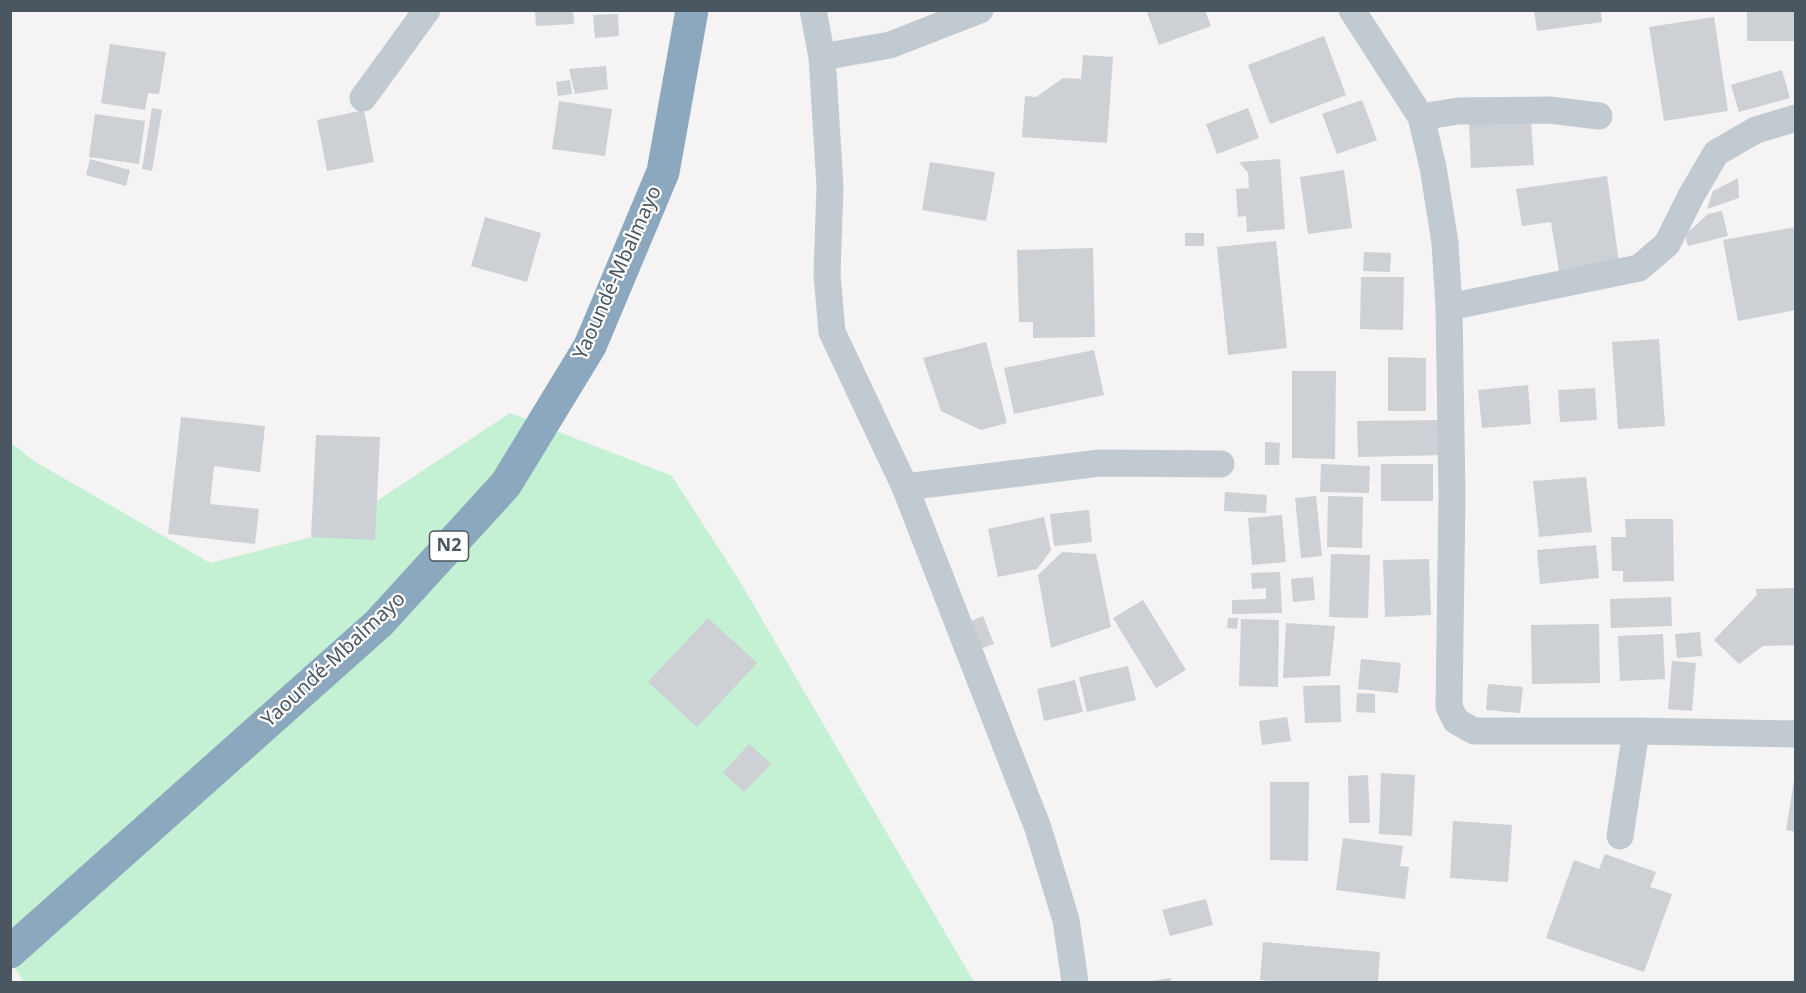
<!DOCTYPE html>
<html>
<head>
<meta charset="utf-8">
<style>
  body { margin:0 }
  #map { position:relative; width:1806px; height:993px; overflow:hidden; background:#f5f3f3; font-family:"Noto Sans",sans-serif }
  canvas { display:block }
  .frame { position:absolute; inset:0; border:12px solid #4a5760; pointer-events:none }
</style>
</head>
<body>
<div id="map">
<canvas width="1806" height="993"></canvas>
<div class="frame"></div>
</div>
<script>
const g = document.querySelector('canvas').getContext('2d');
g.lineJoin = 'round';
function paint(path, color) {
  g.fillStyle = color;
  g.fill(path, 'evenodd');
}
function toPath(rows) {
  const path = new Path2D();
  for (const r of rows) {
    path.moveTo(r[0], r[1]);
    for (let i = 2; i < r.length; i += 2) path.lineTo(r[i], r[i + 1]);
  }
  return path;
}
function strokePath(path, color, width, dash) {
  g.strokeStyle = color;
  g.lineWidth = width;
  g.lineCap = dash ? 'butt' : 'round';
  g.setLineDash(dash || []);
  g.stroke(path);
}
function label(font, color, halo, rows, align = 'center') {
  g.font = font + ' "Noto Sans",sans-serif';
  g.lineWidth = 4.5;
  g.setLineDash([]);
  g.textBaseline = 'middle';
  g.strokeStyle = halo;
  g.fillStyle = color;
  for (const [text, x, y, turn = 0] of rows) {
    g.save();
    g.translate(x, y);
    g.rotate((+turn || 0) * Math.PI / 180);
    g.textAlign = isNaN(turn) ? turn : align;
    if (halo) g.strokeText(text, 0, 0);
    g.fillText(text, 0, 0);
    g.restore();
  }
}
const green = toPath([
  [510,413,672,476,739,580,974,982,24,982,10,961,10,442,34,461,210,563,328,533]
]);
const building = toPath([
  [535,10,573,10,574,24,536,26],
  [1146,10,1205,10,1211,26,1159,45],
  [1534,10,1601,10,1602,22,1537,31],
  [1747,10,1796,10,1796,41,1747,41],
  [618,14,619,36,595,38,593,15],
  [1714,17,1728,111,1664,121,1649,27],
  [1324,36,1346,95,1270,124,1248,65],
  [110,44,166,52,159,94,148,93,145,110,101,103],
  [1083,55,1113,57,1107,143,1022,137,1025,96,1036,97,1063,78,1081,79],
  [606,66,608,89,575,94,569,69],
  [1782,70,1790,98,1739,112,1731,85],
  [570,80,572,94,558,96,556,82],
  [1362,100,1377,140,1337,154,1322,114],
  [559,101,612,109,605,156,552,149],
  [152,108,162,110,152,171,142,169],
  [1248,108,1259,138,1217,154,1206,124],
  [364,110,374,162,327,171,317,120],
  [95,114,145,121,139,164,89,157],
  [1531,120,1534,165,1471,168,1469,123],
  [90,159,130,170,126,186,86,175],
  [1280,159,1285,229,1247,232,1246,216,1238,217,1236,189,1249,188,1248,173,1239,162],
  [930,162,995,172,986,221,922,210],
  [1344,170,1352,228,1308,234,1300,177],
  [1607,176,1619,262,1559,271,1551,222,1522,226,1516,189],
  [1738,178,1739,198,1707,209,1713,191],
  [1722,211,1728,236,1688,246,1685,235,1708,214],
  [485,217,541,233,527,282,471,266],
  [1796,227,1796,310,1738,321,1723,240],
  [1185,233,1204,233,1204,246,1185,246],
  [1276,241,1287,348,1228,355,1217,247],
  [1093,248,1095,337,1033,338,1033,322,1019,322,1017,250],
  [1364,252,1391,253,1390,272,1363,271],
  [1361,277,1404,277,1403,330,1360,329],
  [1659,339,1665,426,1618,429,1612,342],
  [986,342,1007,423,981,430,941,411,923,358],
  [1094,350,1104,395,1014,414,1004,368],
  [1388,357,1426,358,1426,411,1388,411],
  [1292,371,1336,371,1335,459,1292,458],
  [1528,385,1531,424,1482,428,1478,390],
  [1595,388,1597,420,1560,422,1558,390],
  [181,417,265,426,260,472,214,466,210,504,259,509,255,544,168,534],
  [1446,420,1446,455,1358,457,1357,421],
  [316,435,380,437,375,540,311,537],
  [1265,442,1280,443,1279,465,1265,465],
  [1321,464,1370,466,1369,493,1320,492],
  [1381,464,1433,464,1433,501,1381,501],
  [1586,477,1592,532,1539,537,1533,481],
  [1225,492,1267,495,1266,513,1224,511],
  [1316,496,1322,556,1301,558,1295,498],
  [1328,496,1363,497,1362,548,1327,547],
  [1089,510,1092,542,1054,546,1050,514],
  [1282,515,1286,562,1252,565,1248,518],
  [1044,517,1051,550,1037,569,998,577,988,529],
  [1625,519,1673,519,1674,581,1623,582,1623,571,1612,571,1611,537,1626,537],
  [1596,545,1599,578,1540,584,1537,550],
  [1062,552,1096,554,1111,627,1051,648,1038,575],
  [1331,554,1370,555,1368,618,1329,617],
  [1429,559,1431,615,1385,617,1383,560],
  [1280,572,1282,613,1232,614,1232,600,1266,599,1266,588,1252,589,1251,573],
  [1313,577,1315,600,1293,602,1291,579],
  [1796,588,1796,645,1763,646,1739,664,1714,640,1757,595,1756,589],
  [1671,597,1672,626,1611,628,1610,599],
  [1143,600,1186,670,1156,688,1113,618],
  [983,616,994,644,977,650,966,623],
  [708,618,757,663,697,727,648,682],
  [1228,618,1238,618,1237,629,1227,628],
  [1241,619,1279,620,1278,687,1239,686],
  [1286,623,1335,626,1330,676,1283,678],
  [1599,624,1600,683,1532,684,1531,625],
  [1700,632,1702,656,1677,658,1675,634],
  [1663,634,1665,679,1620,681,1618,636],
  [1361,659,1401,663,1398,693,1358,689],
  [1672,661,1696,663,1692,711,1668,709],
  [1128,666,1136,700,1087,712,1079,677],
  [1075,680,1083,712,1044,721,1037,689],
  [1488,684,1523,687,1520,713,1486,710],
  [1340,685,1341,722,1305,723,1303,686],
  [1357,693,1375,694,1375,713,1356,712],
  [1287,717,1291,741,1262,745,1259,721],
  [749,744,771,764,744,792,723,773],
  [1381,773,1415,775,1412,836,1379,834],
  [1368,775,1370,823,1349,823,1348,776],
  [1794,781,1796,781,1796,832,1786,830],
  [1270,782,1309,782,1308,861,1270,860],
  [1453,821,1512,825,1508,882,1450,878],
  [1343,838,1403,846,1400,866,1409,867,1405,899,1336,890],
  [1605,854,1656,872,1650,887,1672,894,1644,972,1546,938,1574,860,1599,869],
  [1206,899,1213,925,1170,936,1162,910],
  [1263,942,1380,952,1378,982,1288,982,1260,980],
  [1171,978,1171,982,1152,982,1152,981]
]);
const street = toPath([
  [813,10,822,57,830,186,827,275,832,332,905,487,1038,828,1066,920,1075,982],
  [1352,10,1421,117,1433,167,1445,243,1449,307,1452,495,1449,707,1456,721,1474,731,1636,731,1796,734],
  [822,57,890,45,980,10],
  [363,98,427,10],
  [1421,117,1458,111,1550,110,1599,116],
  [1449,307,1639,268,1667,244,1691,196,1716,153,1756,130,1796,118],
  [905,487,1100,463,1221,464],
  [1620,836,1636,731]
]);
const highway = toPath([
  [10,952,379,623,506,484,590,346,663,172,692,10]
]);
const shields = [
  [449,546,39]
];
const shieldNames = [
  ["N2",449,546]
];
const streetNames = [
  ["Yaoundé-Mbalmayo",618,273,-66],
  ["Yaoundé-Mbalmayo",334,660,-43]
];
paint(green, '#c4f0d3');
paint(building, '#cdd0d5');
strokePath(street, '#c1cad1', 27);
strokePath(highway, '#8ca8bf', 33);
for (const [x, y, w] of shields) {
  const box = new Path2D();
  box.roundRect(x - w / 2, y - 15, w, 30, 4.5);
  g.fillStyle = '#fff';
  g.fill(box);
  strokePath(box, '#4a5760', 1.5);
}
label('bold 18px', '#4a5760', null, shieldNames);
label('20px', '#4a5760', '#fff', streetNames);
</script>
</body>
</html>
